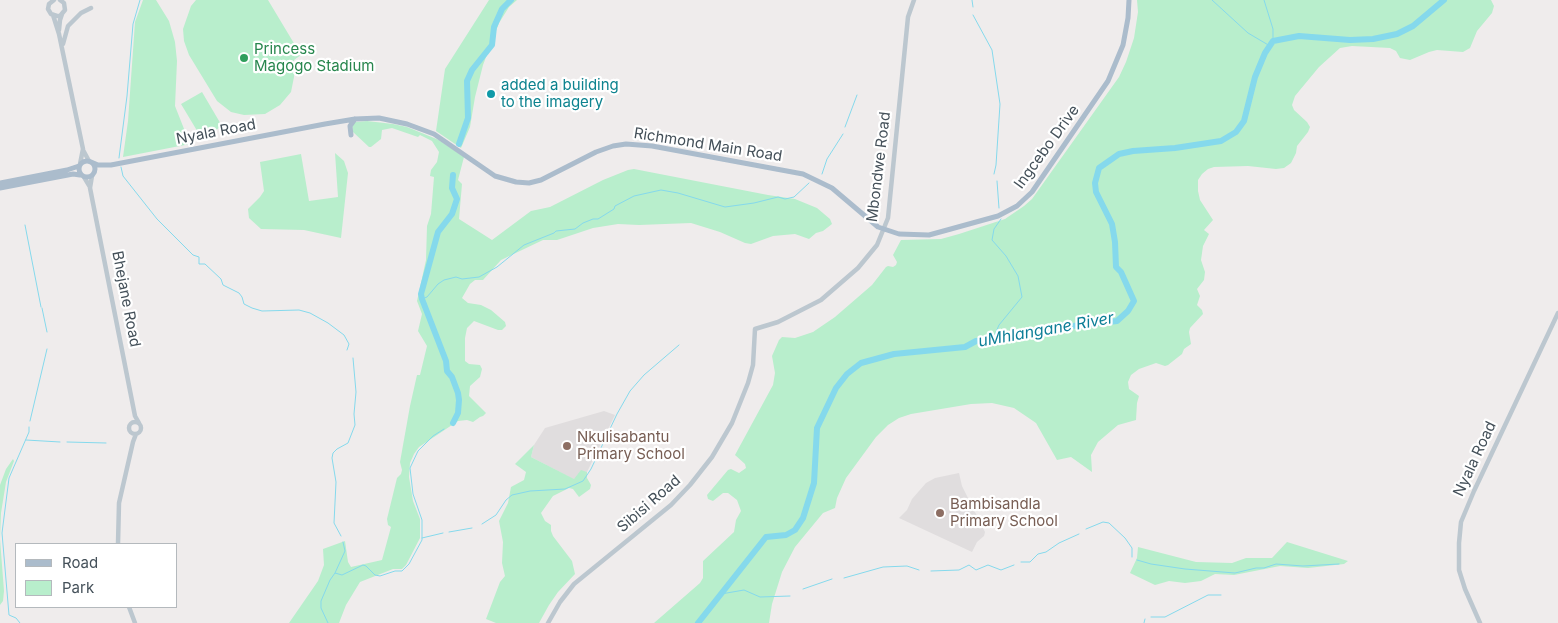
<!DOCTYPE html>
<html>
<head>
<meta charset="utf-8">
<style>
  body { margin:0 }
  #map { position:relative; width:1558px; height:623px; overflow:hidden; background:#efecec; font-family:Inter,sans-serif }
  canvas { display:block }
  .legend { position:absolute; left:15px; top:543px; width:162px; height:65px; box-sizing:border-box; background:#fff; border:1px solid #b4b9bd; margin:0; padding:6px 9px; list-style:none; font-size:15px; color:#445059 }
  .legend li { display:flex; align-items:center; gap:10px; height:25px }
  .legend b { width:25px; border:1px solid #b4b9bd }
</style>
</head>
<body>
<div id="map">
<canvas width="1558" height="623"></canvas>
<ul class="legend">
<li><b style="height:6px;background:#abbccc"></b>Road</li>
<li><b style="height:14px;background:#b8eecc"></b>Park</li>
</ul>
</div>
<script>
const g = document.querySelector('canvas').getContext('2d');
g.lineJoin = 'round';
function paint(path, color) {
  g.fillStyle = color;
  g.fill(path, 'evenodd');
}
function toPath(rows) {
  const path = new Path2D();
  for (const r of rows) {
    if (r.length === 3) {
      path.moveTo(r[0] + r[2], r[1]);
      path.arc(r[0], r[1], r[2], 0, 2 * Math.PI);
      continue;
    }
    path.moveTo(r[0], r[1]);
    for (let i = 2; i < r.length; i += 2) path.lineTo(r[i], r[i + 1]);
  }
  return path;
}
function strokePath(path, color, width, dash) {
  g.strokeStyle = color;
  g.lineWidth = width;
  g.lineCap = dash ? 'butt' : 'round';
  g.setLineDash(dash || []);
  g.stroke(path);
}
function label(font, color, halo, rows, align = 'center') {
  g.font = font + ' Inter,sans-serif';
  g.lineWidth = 4.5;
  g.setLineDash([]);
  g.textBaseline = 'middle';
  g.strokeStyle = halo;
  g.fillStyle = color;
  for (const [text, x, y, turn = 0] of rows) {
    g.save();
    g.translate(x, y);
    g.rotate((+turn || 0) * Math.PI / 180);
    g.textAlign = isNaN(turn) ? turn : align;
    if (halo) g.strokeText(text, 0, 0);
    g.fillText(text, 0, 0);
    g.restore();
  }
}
const education = toPath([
  [604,411,615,415,587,472,581,471,575,480,531,457,534,445,545,428],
  [959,473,962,486,985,532,984,536,977,542,972,552,899,518,907,510,912,499,926,483,935,478]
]);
const green = toPath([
  [143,0,156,0,169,21,175,42,177,61,175,106,190,144,123,157,128,121,135,22],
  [196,0,268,0,301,55,294,60,294,77,291,92,280,105,265,114,244,115,231,112,217,101,189,55,184,41,183,29,191,6],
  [489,0,517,0,509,7,499,23,483,65,475,97,470,127,461,148,436,131,445,69],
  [1137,0,1491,0,1494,6,1492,13,1477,31,1470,48,1463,52,1437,50,1429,52,1410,60,1400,58,1396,51,1390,48,1352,46,1340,48,1319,67,1295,96,1292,105,1294,110,1307,122,1310,127,1308,132,1297,146,1296,153,1291,163,1284,168,1276,169,1248,166,1214,167,1208,169,1202,174,1198,180,1198,191,1200,200,1213,220,1204,230,1209,234,1203,246,1201,260,1205,272,1204,280,1197,289,1200,296,1197,305,1202,310,1203,314,1190,328,1189,332,1191,344,1184,349,1182,354,1168,365,1165,366,1156,363,1139,369,1131,375,1128,382,1129,389,1139,396,1137,403,1136,420,1118,425,1098,442,1091,455,1092,472,1071,457,1057,460,1036,423,1014,408,992,403,971,404,911,414,899,418,888,425,876,437,846,478,837,498,835,508,823,513,795,547,782,572,772,604,769,623,654,623,700,583,703,578,703,561,734,532,736,520,741,511,737,500,728,493,723,493,713,501,708,499,707,495,728,470,731,469,739,473,746,468,745,464,735,455,773,385,775,373,772,356,779,340,782,337,795,338,813,332,835,317,872,285,886,267,888,266,893,267,896,265,897,262,893,255,901,240,941,239,959,234,1005,219,1024,206,1032,199,1119,77,1126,62,1134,38,1138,12],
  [202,92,222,126,202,139,181,104],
  [367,121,393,124,407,127,439,140,464,157,458,180,462,184,459,219,492,240,531,211,550,207,603,180,628,170,634,169,768,195,795,199,817,208,830,219,832,224,823,231,816,233,809,239,795,234,773,236,751,244,745,243,720,232,691,223,639,225,618,224,593,228,557,240,543,240,501,260,483,280,475,280,470,284,462,298,468,303,481,305,491,310,505,322,506,326,502,330,498,330,474,321,467,328,465,338,465,361,469,364,480,365,482,369,480,377,470,386,469,396,486,413,483,416,480,417,473,422,467,420,458,421,419,447,414,454,410,463,409,477,413,501,420,519,420,538,406,565,402,569,393,569,360,582,346,605,339,623,289,623,318,581,324,565,323,549,345,541,348,562,351,567,382,560,391,527,388,525,387,519,397,478,401,474,402,470,400,462,410,406,417,375,420,375,427,346,418,331,422,314,417,301,426,260,427,226,431,214,434,177,430,176,431,170,437,162,439,152,432,141,420,135,418,137,392,128,382,130,381,139,371,147,369,147,353,132,352,126,355,122],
  [335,153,344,161,348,173,341,238,304,230,261,229,249,218,248,209,260,197,264,191,260,162,301,154,309,201,338,197],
  [534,445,531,457,574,479,581,470,587,472,587,478,591,485,590,489,579,497,573,489,569,488,553,496,541,513,545,521,551,525,551,531,553,536,572,561,575,574,558,592,549,605,539,623,496,623,486,619,500,582,505,576,502,563,503,542,499,521,508,503,511,487,524,480,526,472,515,464],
  [13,459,14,461,6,482,1,513,0,539,4,591,3,601,0,605,0,485,6,469],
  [1287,542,1348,561,1344,564,1308,568,1280,566,1234,575,1215,574,1201,581,1185,583,1169,581,1155,585,1130,573,1137,558,1138,547,1196,562,1232,563,1246,558,1272,558]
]);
const stream = toPath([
  [972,0,973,7],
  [1212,0,1248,33,1270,46],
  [1264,0,1273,29,1273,41],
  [973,15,992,50,1000,104,996,165,994,174],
  [845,127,857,95],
  [119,158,127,96,133,24,140,0],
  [121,167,123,176,157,219,193,255,199,257,199,264,205,264,221,279,223,285,239,293,242,297,244,304,252,308,262,311,299,310,310,313,328,323,344,335,349,344,347,350],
  [822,174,827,159,843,134],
  [997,181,999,208],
  [25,225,41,307],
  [422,299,427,297,438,284,444,280,456,277,462,279,479,277,497,267,524,245,554,233,556,231,575,229,583,223,593,219,598,219,614,209,615,206,634,196,661,190,678,193,725,207,754,203,778,197,785,199,794,197,809,183],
  [42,308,47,332],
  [988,340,993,339,999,325,1022,297,1018,276,1006,256,992,240,994,229,1001,219],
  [30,421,47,349],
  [26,440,60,442],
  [67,442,106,443],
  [482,524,496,515,506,500,512,495,530,491,565,489,583,481,591,469,617,414,630,391,644,375,679,345],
  [1086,529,1103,522,1109,523,1125,538,1132,548,1132,557],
  [449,532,472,528],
  [341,536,334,523,336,482,332,458,333,453,337,449,348,443,355,425,354,414,356,392,353,358],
  [422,538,443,533],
  [1137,560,1151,564,1185,569,1235,573,1256,568,1264,568,1276,564,1303,566,1339,564],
  [1021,562,1030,562,1038,554,1046,552,1059,543,1079,534],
  [931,571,959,570,969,565,976,570,988,565,1001,570,1014,565],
  [335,573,345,551,343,542],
  [844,578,883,567,907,566,919,570],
  [803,589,832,579],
  [721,594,744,590,760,597,790,596],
  [1151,617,1165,617,1208,595,1221,595],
  [20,623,16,618,9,615,2,533,9,478,29,432,29,427],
  [328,623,321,608,321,601,330,580,335,573,342,575,363,565,366,566,375,575,380,576,395,571,402,571,409,564,422,540,422,520,413,494,410,468,418,451,433,436,444,429],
  [1144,623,1145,619]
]);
const river = toPath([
  [459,144,468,118,467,81,472,70,492,45,494,27,502,9,511,0],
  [453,423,458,413,459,400,458,393,452,377,447,371,446,361,422,299,421,294,438,232,452,214,457,199,452,188,453,175],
  [698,623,766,537,786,535,795,530,803,518,814,483,817,428,836,388,847,374,861,363,894,354,965,347,976,341,1027,336,1046,329,1117,321,1128,311,1134,301,1121,272,1116,267,1115,242,1112,224,1096,192,1095,183,1099,168,1119,154,1133,151,1175,148,1221,141,1236,132,1244,121,1255,77,1265,53,1273,41,1299,36,1350,40,1373,39,1397,34,1413,26,1444,0]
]);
const minor = toPath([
  [54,0,49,4,48,9,51,14,57,16,60,16,65,10,64,3,60,0],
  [53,15,59,34,83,149,80,164],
  [59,30,60,20,62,14],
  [63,44,68,26,81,13,91,8],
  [83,150,89,161],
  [92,176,90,188,135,416,139,423],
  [84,177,90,187],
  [135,428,6],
  [118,544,119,503,133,442,136,434],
  [129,607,135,623],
  [548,623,560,602,574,584,671,505,690,485,712,457,732,423,748,383,753,365,755,329,778,322,821,300,858,268,877,245,888,218,908,17,914,0],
  [1480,623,1465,589,1459,570,1459,543,1461,522,1474,491,1558,313]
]);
const major = toPath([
  [351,135,350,126,355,119],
  [87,169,8],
  [91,162,98,165,111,165,325,124,355,119,379,118,407,124,434,134,495,176,516,182,529,183,541,180,596,152,613,146,626,144,652,146,803,174,832,188,878,227,899,234,929,235,998,216,1017,206,1032,192,1108,81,1123,45,1128,18,1129,0],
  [0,183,67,170,79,166],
  [0,188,73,174,80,175]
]);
const markers = [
  [244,58,5,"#2e9e5b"],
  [491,94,5,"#0f9aa8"],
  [567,446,5,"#8d6e63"],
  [940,513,5,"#8d6e63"]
];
const leisureNames = [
  ["Princess",254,49],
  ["Magogo Stadium",254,66]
];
const cultureNames = [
  ["added a building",501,85],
  ["to the imagery",501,102]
];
const streetNames = [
  ["Nyala Road",216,132,-11],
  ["Richmond Main Road",708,145,9],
  ["Ingcebo Drive",1047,147,-54],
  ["Mbondwe Road",879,167,-83],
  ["Bhejane Road",126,299,79],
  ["Nyala Road",1475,459,-65],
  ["Sibisi Road",649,504,-41]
];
const educationNames = [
  ["Nkulisabantu",577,437],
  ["Primary School",577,454],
  ["Bambisandla",950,504],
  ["Primary School",950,521]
];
const waterNames = [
  ["uMhlangane River",1046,330,-10]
];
paint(education, '#e0ddde');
paint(green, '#b8eecc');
strokePath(stream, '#85d9ec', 1);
strokePath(river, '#85d9ec', 6);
strokePath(minor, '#bcc7cf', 4.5);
strokePath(major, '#abbccc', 5);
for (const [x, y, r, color] of markers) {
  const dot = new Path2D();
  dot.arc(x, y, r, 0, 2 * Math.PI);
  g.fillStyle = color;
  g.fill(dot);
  strokePath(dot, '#fff', 2);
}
label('15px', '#27864d', '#fff', leisureNames, 'left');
label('15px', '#0d838f', '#fff', cultureNames, 'left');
label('15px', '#445059', '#fff', streetNames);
label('15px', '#785e54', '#fff', educationNames, 'left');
label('italic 16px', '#0c7e97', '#fff', waterNames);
</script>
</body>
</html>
